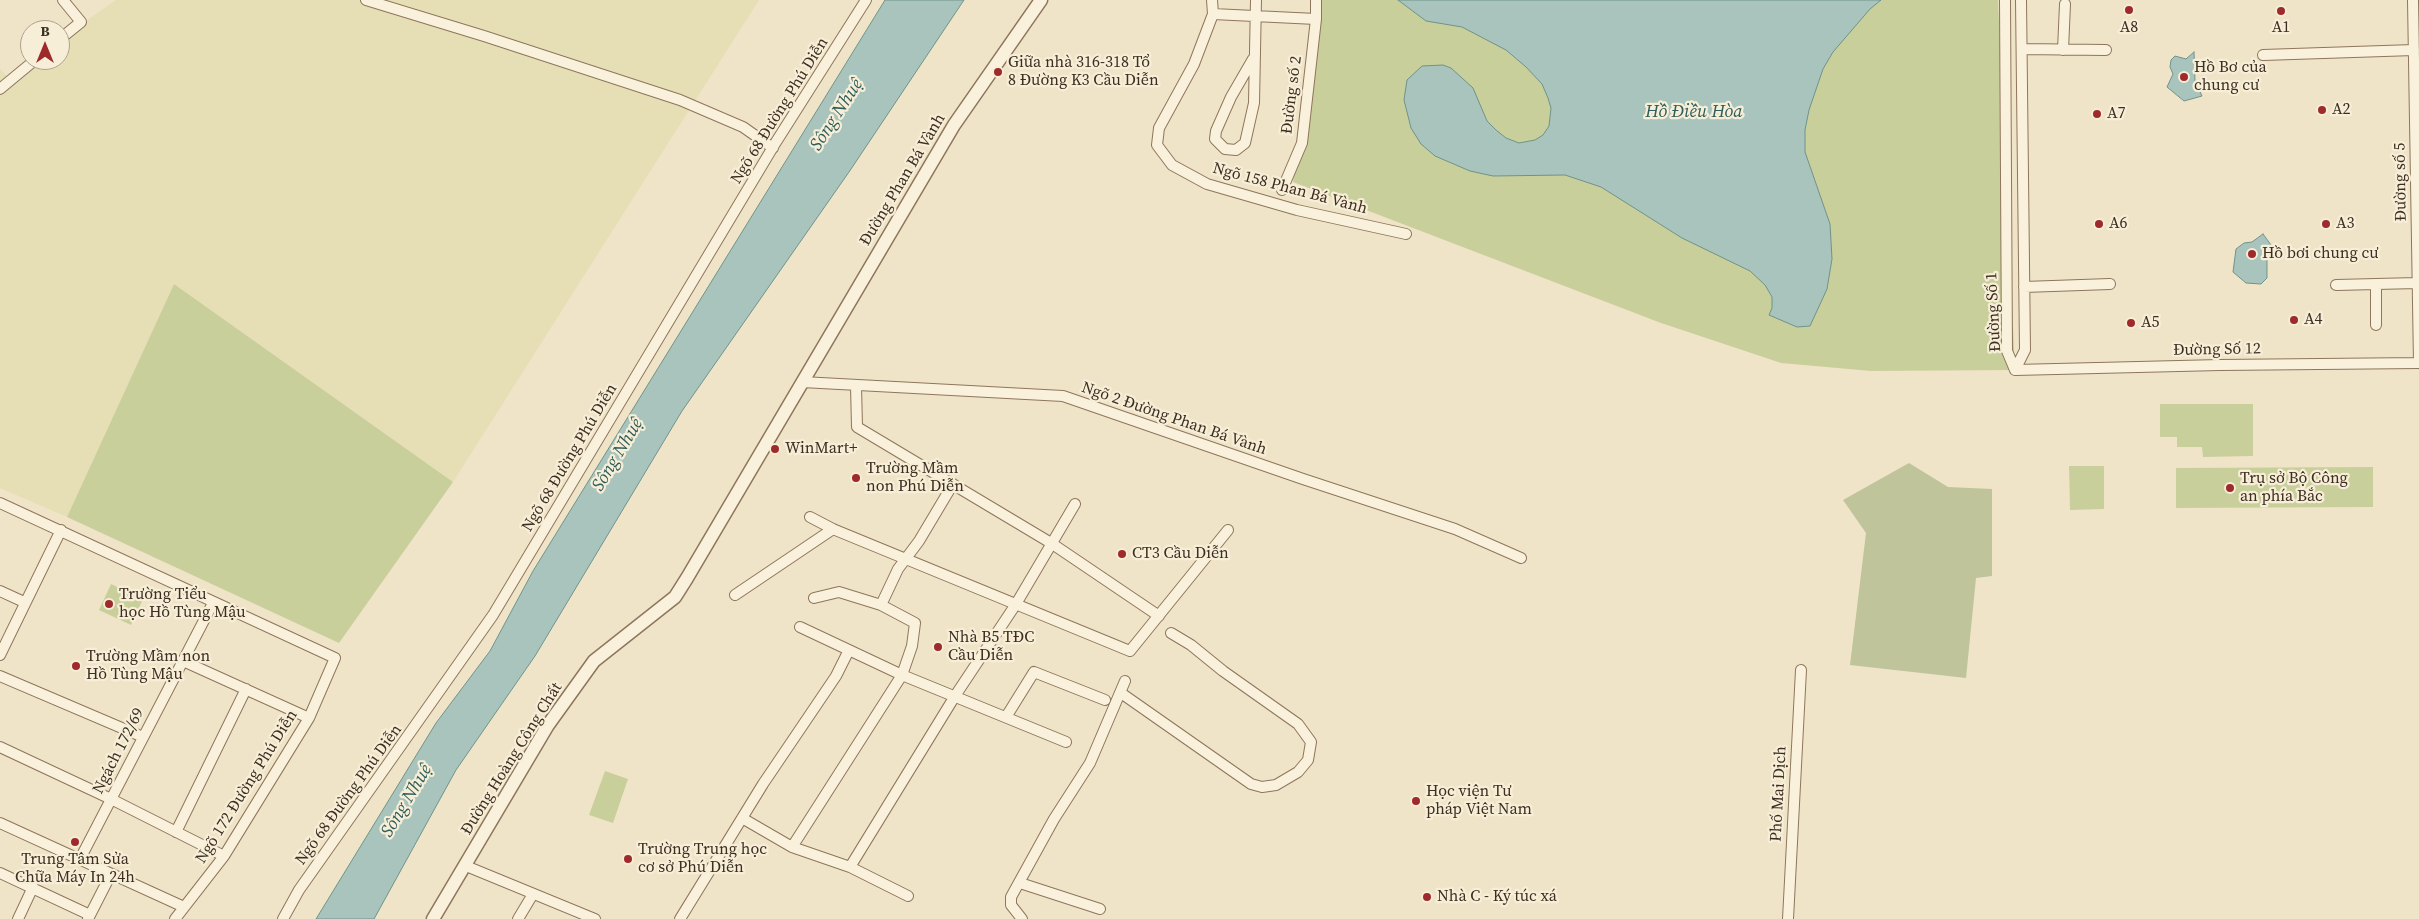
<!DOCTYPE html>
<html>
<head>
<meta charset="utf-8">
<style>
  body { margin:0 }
  #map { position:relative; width:2419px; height:919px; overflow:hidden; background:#f0e4c8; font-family:"Source Serif 4",serif }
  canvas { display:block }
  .north { position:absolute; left:20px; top:20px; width:50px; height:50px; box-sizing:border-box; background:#f7eed8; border:1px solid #ada18e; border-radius:50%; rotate:0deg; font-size:14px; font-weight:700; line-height:20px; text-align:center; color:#3d2e20 }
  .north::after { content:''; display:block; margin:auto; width:18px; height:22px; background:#9e2a2b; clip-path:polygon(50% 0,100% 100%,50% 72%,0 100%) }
</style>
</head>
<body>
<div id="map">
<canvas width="2419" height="919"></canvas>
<div class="north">B</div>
</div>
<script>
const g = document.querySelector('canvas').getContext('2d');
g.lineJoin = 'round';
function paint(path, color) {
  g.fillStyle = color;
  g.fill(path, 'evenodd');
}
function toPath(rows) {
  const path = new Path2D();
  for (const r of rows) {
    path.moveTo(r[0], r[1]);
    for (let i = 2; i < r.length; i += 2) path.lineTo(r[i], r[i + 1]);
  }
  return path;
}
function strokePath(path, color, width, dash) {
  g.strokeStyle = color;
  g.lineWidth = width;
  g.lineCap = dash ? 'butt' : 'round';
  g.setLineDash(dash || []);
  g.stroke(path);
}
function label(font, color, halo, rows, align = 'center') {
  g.font = font + ' "Source Serif 4",serif';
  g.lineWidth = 4.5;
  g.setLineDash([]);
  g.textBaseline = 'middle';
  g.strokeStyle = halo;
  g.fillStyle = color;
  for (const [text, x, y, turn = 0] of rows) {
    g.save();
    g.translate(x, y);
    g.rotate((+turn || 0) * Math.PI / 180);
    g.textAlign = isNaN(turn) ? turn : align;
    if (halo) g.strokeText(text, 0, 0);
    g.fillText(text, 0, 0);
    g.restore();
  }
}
const farmland = toPath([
  [116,0,759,0,453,482,174,284,67,517,0,488,0,69,7,76,30,60,60,60,60,39]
]);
const green = toPath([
  [1318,0,1998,0,2015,370,1871,371,1781,363,1661,323,1293,182],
  [174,284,453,482,339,643,67,517],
  [2160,404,2253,404,2253,456,2203,457,2202,447,2177,447,2177,437,2160,437],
  [2069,466,2104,466,2104,509,2070,510],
  [2373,467,2373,507,2176,508,2176,468],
  [111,584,143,599,131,625,99,610],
  [605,771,628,779,613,823,589,815]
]);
const cemetery = toPath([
  [1909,463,1948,487,1992,489,1992,576,1976,578,1966,678,1850,665,1866,533,1843,500]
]);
const water = toPath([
  [885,0,964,0,849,172,682,411,535,656,456,770,374,919,316,919,436,723,490,651,533,571,885,0],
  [1398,0,1881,0,1870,9,1833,52,1823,69,1809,110,1805,130,1805,152,1830,224,1832,259,1827,289,1810,326,1797,327,1769,315,1772,308,1772,297,1765,285,1750,271,1682,238,1601,187,1565,175,1493,176,1470,171,1435,156,1421,144,1411,128,1404,100,1407,80,1422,66,1443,65,1451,68,1473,88,1487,121,1496,130,1506,138,1519,143,1535,140,1543,135,1549,126,1551,108,1548,98,1542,84,1526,67,1506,50,1462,27,1426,21,1398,0],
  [2194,52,2195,81,2202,96,2184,101,2167,87,2173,74,2170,67,2171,60,2175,56,2186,59,2194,52],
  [2263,234,2271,245,2267,260,2267,278,2261,284,2246,283,2233,272,2236,249,2244,243,2252,242,2263,234]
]);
const minor = toPath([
  [366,0,484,36,680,100,743,127,773,148],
  [1212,0,1213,14,1194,64,1159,128,1157,145,1172,165,1207,184,1297,210,1406,234],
  [2005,0,2007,351,2015,370],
  [2413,0,2419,363],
  [1213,14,1316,19],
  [60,39,81,22,63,0],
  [2022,49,2106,50],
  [2063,50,2065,4],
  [2263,55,2414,50],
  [1253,59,1231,97,1216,131,1215,139,1225,149,1236,150,1245,143,1254,103,1256,0],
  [0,89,35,60],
  [1282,190,1302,143,1316,19,1316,0],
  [2376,284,2376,325],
  [2336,285,2417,283],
  [2024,287,2110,284],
  [2015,370,2220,365,2419,363],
  [2015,370,2025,350,2021,0],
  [802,382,1063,396,1303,479,1455,529,1521,558],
  [856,386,857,427,1051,543,1159,616],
  [0,503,335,658,309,718,224,856,175,919],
  [810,517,833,529,1130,651,1228,530],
  [0,591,24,602],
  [735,595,833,529],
  [881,605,898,569,919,541,953,484],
  [800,627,902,675,1066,742],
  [0,655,61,530],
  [183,661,309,718],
  [0,676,143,737],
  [1121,693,1251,784,1262,787,1276,785,1298,772,1308,760,1311,742,1298,724,1223,671,1191,645,1171,633],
  [1006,717,1034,672,1105,700],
  [0,747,111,799,224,856],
  [742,818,792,847,850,867,908,896],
  [0,823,184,907],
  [176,832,246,689],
  [792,847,902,675,912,646,915,623,881,605,839,592,814,598],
  [80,859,213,603],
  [466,866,595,919],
  [850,867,955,696,1016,604,1075,504],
  [0,873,90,915],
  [1020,883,1100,909],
  [18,919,33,887],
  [88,919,111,874],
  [283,919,299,890,493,615,776,142,866,0],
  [518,919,533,894],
  [680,919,763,784,836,676,849,650],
  [1022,919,1011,905,1011,897,1054,819,1090,763,1125,681],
  [1788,919,1801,670]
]);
const tertiary = toPath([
  [433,919,548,725,594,661,675,597,687,578,954,125,1041,0]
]);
const markers = [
  [2129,10,5,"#9e2a2b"],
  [2281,11,5,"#9e2a2b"],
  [998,72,5,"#9e2a2b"],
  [2184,77,5,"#9e2a2b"],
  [2322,110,5,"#9e2a2b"],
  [2097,114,5,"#9e2a2b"],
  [2099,224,5,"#9e2a2b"],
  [2326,224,5,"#9e2a2b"],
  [2252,254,5,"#9e2a2b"],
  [2294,320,5,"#9e2a2b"],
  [2131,323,5,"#9e2a2b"],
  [775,449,5,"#9e2a2b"],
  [856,478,5,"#9e2a2b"],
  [2230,488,5,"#9e2a2b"],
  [1122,554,5,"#9e2a2b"],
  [109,604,5,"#9e2a2b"],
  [938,647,5,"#9e2a2b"],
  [76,666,5,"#9e2a2b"],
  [1416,801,5,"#9e2a2b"],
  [75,842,5,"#9e2a2b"],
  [628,859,5,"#9e2a2b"],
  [1427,897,5,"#9e2a2b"]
];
const poiNames = [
  ["A8",2129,28,"center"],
  ["A1",2281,28,"center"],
  ["Giữa nhà 316-318 Tổ",1008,63],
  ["8 Đường K3 Cầu Diễn",1008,81],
  ["Hồ Bơ của",2194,68],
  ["chung cư",2194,86],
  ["A2",2332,110],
  ["A7",2107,114],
  ["A6",2109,224],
  ["A3",2336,224],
  ["Hồ bơi chung cư",2262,254],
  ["A4",2304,320],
  ["A5",2141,323],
  ["WinMart+",785,449],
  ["Trường Mầm",866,469],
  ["non Phú Diễn",866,487],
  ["Trụ sở Bộ Công",2240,479],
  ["an phía Bắc",2240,497],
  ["CT3 Cầu Diễn",1132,554],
  ["Trường Tiểu",119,595],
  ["học Hồ Tùng Mậu",119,613],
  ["Nhà B5 TĐC",948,638],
  ["Cầu Diễn",948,656],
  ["Trường Mầm non",86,657],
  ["Hồ Tùng Mậu",86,675],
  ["Học viện Tư",1426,792],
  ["pháp Việt Nam",1426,810],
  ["Trường Trung học",638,850],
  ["cơ sở Phú Diễn",638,868],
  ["Trung Tâm Sửa",75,860,"center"],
  ["Chữa Máy In 24h",75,878,"center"],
  ["Nhà C - Ký túc xá",1437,897]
];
const streetNames = [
  ["Đường số 2",1292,95,-83],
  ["Ngõ 68 Đường Phú Diễn",780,111,-58],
  ["Đường Phan Bá Vành",903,180,-59],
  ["Đường số 5",2401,182,-91],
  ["Ngõ 158 Phan Bá Vành",1290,189,15],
  ["Đường Số 1",1994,312,-93],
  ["Đường Số 12",2217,350,-1],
  ["Ngõ 2 Đường Phan Bá Vành",1174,419,19],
  ["Ngõ 68 Đường Phú Diễn",570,458,-59],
  ["Ngách 172/69",119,751,-63],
  ["Đường Hoàng Công Chất",512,759,-58],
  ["Ngõ 172 Đường Phú Diễn",247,787,-58],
  ["Phố Mai Dịch",1779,794,-87],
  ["Ngõ 68 Đường Phú Diễn",349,795,-54]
];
const waterNames = [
  ["Hồ Điều Hòa",1694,112],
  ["Sông Nhuệ",837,115,-57],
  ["Sông Nhuệ",618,455,-59],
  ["Sông Nhuệ",407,801,-59]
];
paint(farmland, '#e6deb5');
paint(green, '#c9cf9b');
paint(cemetery, '#bfc49a');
paint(water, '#a9c4bc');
strokePath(water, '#6f938a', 1);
strokePath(minor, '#8d765c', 12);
strokePath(tertiary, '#8d765c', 15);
strokePath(minor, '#faf1dc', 10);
strokePath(tertiary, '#faf1dc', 12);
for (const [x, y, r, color] of markers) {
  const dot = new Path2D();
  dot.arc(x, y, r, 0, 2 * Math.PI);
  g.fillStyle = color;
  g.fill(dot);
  strokePath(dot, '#f7eed8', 2);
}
label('16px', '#3d2e20', '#f7eed8', poiNames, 'left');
label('16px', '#3d2e20', '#f7eed8', streetNames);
label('italic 18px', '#2f5d5a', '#f7eed8', waterNames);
</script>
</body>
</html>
